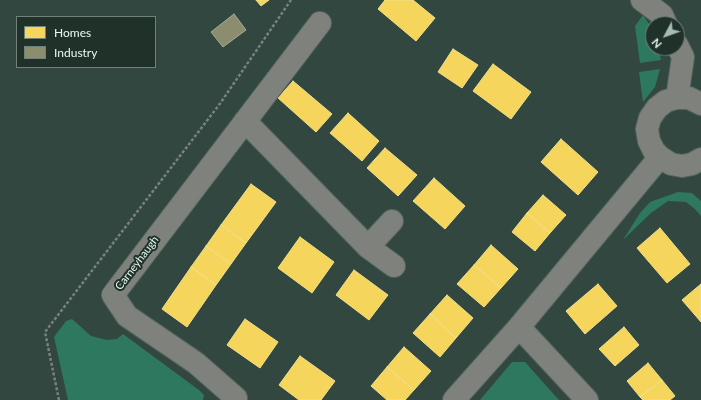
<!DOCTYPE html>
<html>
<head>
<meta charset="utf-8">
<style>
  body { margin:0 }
  #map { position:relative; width:701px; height:400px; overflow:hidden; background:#31473f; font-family:Lato,sans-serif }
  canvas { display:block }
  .legend { position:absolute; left:16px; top:16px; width:140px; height:52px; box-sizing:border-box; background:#20312a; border:1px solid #6f827a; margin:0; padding:5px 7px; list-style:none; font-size:12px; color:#e5fbf1 }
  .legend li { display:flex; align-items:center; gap:8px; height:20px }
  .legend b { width:20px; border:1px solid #6f827a }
  .north { position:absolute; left:645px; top:16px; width:40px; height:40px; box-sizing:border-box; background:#20312a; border:1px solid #6f827a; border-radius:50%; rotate:229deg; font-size:11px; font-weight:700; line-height:16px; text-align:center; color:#e5fbf1 }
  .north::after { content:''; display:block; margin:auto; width:14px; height:18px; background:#a6bcb3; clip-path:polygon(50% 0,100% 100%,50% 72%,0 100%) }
</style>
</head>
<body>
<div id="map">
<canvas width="701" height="400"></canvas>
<ul class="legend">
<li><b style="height:11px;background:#f6d55c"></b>Homes</li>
<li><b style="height:11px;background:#8c8c6e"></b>Industry</li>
</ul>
<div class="north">N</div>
</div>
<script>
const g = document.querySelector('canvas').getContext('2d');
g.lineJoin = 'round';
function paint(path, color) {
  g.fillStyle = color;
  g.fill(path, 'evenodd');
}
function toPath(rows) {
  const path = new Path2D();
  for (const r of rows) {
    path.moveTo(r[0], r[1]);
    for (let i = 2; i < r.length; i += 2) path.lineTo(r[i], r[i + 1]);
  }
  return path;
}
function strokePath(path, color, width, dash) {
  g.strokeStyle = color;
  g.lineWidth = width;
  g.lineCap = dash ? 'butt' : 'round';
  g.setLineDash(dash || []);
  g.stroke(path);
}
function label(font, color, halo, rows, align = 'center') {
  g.font = font + ' Lato,sans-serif';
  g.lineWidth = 4;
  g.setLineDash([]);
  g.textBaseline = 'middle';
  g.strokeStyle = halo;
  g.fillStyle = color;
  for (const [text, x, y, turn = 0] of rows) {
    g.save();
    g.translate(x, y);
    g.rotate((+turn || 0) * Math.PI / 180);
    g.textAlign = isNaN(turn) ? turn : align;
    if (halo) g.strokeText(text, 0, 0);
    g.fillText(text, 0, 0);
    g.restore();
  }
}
const green = toPath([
  [643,15,653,30,653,48,658,48,661,60,640,63,635,26],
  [660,69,655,87,643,102,639,72],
  [678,192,692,193,701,201,701,216,695,209,686,202,668,201,651,213,623,240,640,213,650,202],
  [72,319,91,336,107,340,117,339,123,334,199,390,204,395,203,400,68,400,54,337,66,321],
  [512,362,525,362,559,400,480,400]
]);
const homes = toPath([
  [256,0,269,0,261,6,256,0],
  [385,0,413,0,435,18,416,41,378,9,385,0],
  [453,49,478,65,462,88,438,72,453,49],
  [493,64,531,92,511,119,473,91,493,64],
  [293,81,332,114,316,132,278,98,293,81],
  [348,113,379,141,362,161,330,133,348,113],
  [561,139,598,172,578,195,541,162,561,139],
  [385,148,417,175,398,196,367,168,385,148],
  [434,178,465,206,445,229,413,201,434,178],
  [251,184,276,202,246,243,221,225,251,184],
  [543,195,566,215,550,233,527,213,543,195],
  [527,213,550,233,535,251,512,232,527,213],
  [221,225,246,243,231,264,206,246,221,225],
  [660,228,690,264,667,283,637,248,660,228],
  [300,237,334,262,312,293,278,268,300,237],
  [491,245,518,269,501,288,474,265,491,245],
  [206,246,231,264,216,285,191,267,206,246],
  [474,265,501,288,484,307,457,284,474,265],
  [191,267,216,285,187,327,162,309,191,267],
  [354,270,388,295,369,320,336,295,354,270],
  [598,284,617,306,585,334,566,311,598,284],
  [701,284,701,322,682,300,701,284],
  [447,295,473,318,456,338,430,314,447,295],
  [430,314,456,338,440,357,413,333,430,314],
  [245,319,278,342,260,368,227,345,245,319],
  [624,327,639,345,615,366,599,349,624,327],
  [404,347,431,371,414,390,387,367,404,347],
  [300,356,335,381,321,400,299,400,279,385,300,356],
  [648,363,662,380,640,397,627,381,648,363],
  [387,367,414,390,405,400,387,400,371,386,387,367],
  [662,380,675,396,670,400,643,400,640,397,662,380]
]);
const industry = toPath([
  [234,14,246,30,223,47,211,32,234,14]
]);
const path = toPath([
  [59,400,45,332,219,105,291,0]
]);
const minor = toPath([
  [642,0,662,15,666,24],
  [677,45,683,57,677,98],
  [701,104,689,98,677,98,666,101,657,108,650,118,647,129,649,141,654,151,660,157,671,164,682,166,692,164,701,159],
  [245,121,368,247,394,266],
  [368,247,392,221],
  [519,327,587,400],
  [236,398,196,363,127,316,113,295,320,23],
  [454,400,519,327,660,157]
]);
const streetNames = [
  ["Carneyhaugh",137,263,-53]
];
paint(green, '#2f7860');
paint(homes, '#f6d55c');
strokePath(homes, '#f1e089', 1);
paint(industry, '#8c8c6e');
strokePath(industry, '#a7ad95', 1);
strokePath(minor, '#53665e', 24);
strokePath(path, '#7b827d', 2.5, [3, 2]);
strokePath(minor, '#7f817c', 22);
label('11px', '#e5fbf1', '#20312a', streetNames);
</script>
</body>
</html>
